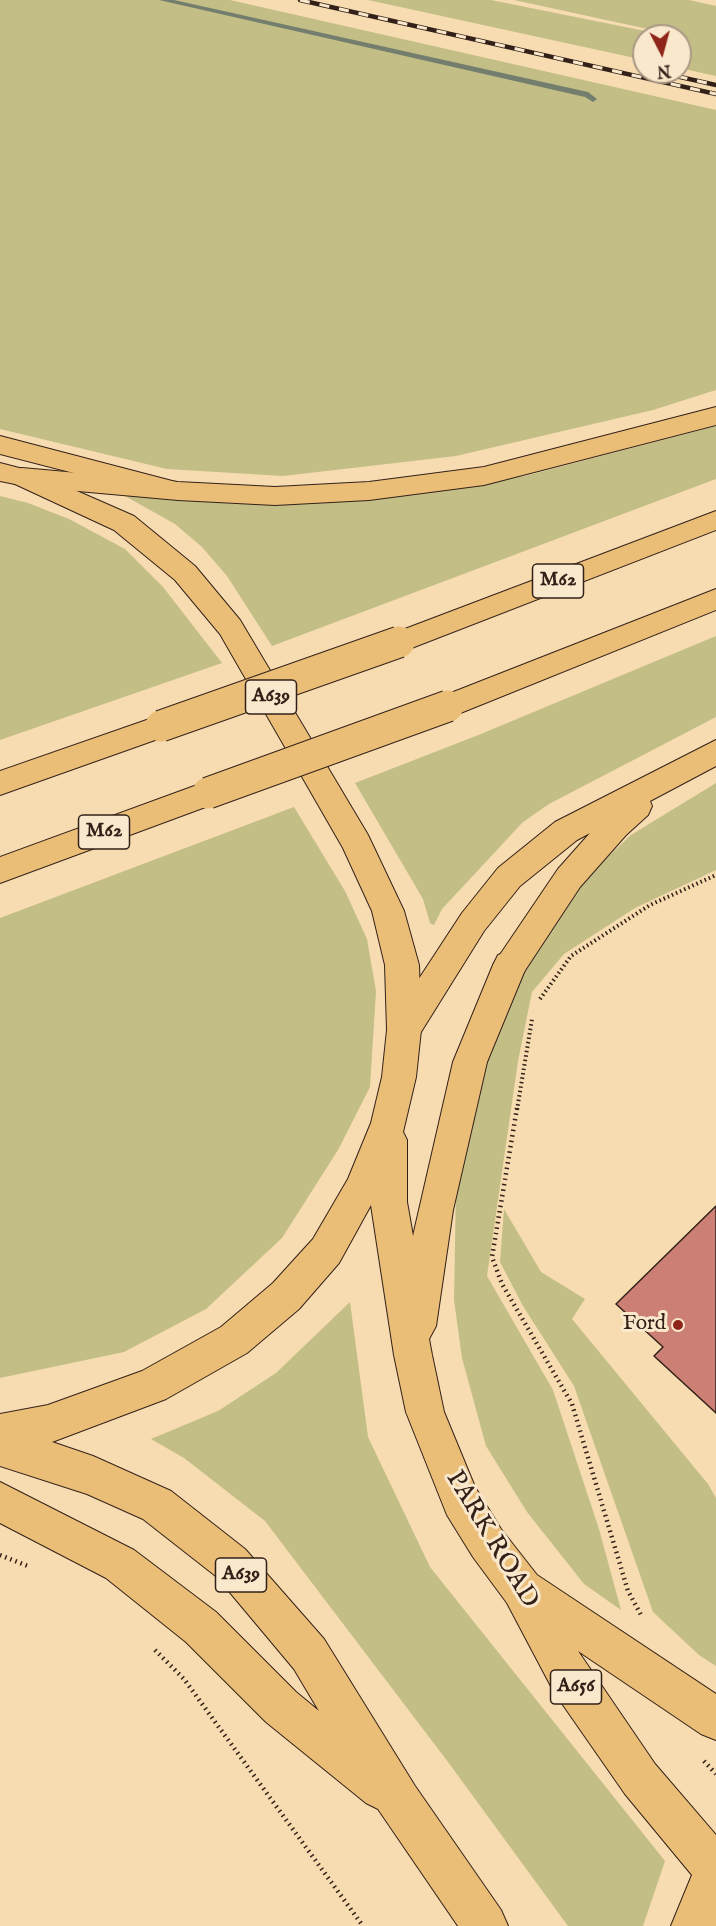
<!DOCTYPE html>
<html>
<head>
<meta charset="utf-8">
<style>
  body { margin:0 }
  #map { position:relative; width:716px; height:1926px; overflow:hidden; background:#f6dcb0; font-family:"IM FELL English",serif }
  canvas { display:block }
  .north { position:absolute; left:632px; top:24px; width:60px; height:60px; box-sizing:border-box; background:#f9e8cc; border:2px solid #aa9884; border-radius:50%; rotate:174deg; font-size:16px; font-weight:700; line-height:24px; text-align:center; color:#332119 }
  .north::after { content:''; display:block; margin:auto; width:21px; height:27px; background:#8f2418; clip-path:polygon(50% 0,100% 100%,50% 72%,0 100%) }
</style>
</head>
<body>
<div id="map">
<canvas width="716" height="1926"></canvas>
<div class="north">N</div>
</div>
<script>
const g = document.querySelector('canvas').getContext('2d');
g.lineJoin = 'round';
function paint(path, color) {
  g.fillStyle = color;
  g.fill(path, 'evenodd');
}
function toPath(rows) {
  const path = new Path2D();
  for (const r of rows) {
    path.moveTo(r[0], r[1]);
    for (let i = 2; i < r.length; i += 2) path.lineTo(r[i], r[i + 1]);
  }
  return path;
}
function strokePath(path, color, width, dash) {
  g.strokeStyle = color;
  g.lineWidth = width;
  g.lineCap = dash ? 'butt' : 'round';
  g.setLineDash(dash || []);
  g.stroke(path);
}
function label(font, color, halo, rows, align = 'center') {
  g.font = font + ' "IM FELL English",serif';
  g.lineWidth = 6;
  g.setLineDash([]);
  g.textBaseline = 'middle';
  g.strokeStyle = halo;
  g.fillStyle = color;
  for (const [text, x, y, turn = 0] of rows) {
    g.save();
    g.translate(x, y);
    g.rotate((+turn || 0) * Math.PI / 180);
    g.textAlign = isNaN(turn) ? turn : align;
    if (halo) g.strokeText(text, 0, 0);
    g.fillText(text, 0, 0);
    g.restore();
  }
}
const green = toPath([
  [0,0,230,0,716,110,716,390,653,410,456,456,283,476,167,469,0,429],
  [368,0,491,0,670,36,644,36,644,60],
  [514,0,689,0,716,6,716,76,680,68,680,38,686,39,680,36],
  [716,426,716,479,272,646,227,576,202,547,175,524,125,496,237,504,325,503,463,486,525,476],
  [0,496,28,503,69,519,125,549,163,587,222,663,0,740],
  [716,636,716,717,549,804,523,822,442,909,434,925,430,923,423,899,355,783,481,734],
  [716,783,716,870,635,908,564,954,532,992,518,1061,487,1276,553,1390,599,1529,621,1610,584,1584,527,1512,486,1446,462,1358,454,1300,456,1186,466,1116,503,997,582,881,631,835],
  [294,807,345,891,367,939,376,991,370,1087,338,1150,282,1238,206,1309,124,1352,0,1378,0,918],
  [504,1209,541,1272,585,1299,572,1319,708,1484,716,1498,716,1666,699,1655,653,1612,574,1386,523,1306,500,1262],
  [350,1302,368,1437,430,1567,665,1861,643,1926,568,1926,448,1762,265,1521,184,1458,151,1439,218,1411,276,1373]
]);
const stream = toPath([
  [159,0,174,0,588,92,597,99,593,102,585,97,159,0]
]);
const building = toPath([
  [716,1206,716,1413,654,1356,663,1347,616,1304,716,1206]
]);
const pathFar1 = toPath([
  [540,999,571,956,650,905,716,875],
  [517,1110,532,1019]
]);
const path = toPath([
  [517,1108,492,1257,502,1284,572,1404,628,1591,641,1615],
  [0,1555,30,1567],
  [155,1650,184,1679,363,1926],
  [704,1761,716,1774]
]);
const primary = toPath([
  [0,436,176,482,180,488,176,494,167,497,0,454,0,436],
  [0,463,31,471,134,516,195,566,240,620,368,835,404,911,419,965,421,1030,416,1077,403,1132,407,1140,407,1202,413,1236,453,1062,493,965,498,955,510,951,522,955,527,965,487,1062,453,1210,436,1326,429,1339,432,1355,444,1412,475,1487,501,1529,537,1575,716,1694,716,1740,701,1734,578,1651,655,1764,716,1835,716,1926,671,1926,692,1875,625,1794,554,1692,507,1603,473,1557,447,1515,406,1412,394,1355,371,1205,339,1263,299,1309,247,1353,166,1399,52,1442,93,1456,171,1491,245,1549,324,1639,415,1786,501,1910,508,1926,458,1926,378,1809,366,1803,266,1722,186,1642,106,1578,0,1523,0,1482,134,1550,216,1612,296,1692,319,1711,294,1669,217,1577,143,1519,87,1494,0,1466,0,1414,48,1405,142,1371,221,1327,273,1283,313,1239,348,1179,371,1123,382,1077,387,1030,385,965,372,911,343,848,220,634,175,580,114,530,15,484,0,481,0,463]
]);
const motorway = toPath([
  [716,407,716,425,484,485,369,500,275,505,178,500,22,486,13,483,9,477,13,471,22,468,178,482,275,487,369,482,484,467,716,407],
  [716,511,716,530,409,649,399,653,389,649,385,642,389,635,716,511],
  [716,589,716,610,458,714,448,717,438,714,433,706,438,698,716,589],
  [161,715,172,718,176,726,172,734,0,795,0,771,161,715],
  [716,740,716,766,650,801,652,806,648,815,626,835,580,887,522,975,510,979,498,975,493,965,558,869,590,833,577,840,520,886,484,931,416,1040,404,1045,392,1040,387,1030,392,1020,462,913,498,868,555,822,716,740],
  [208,781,219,784,223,793,219,802,0,883,0,857,208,781]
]);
const rail = toPath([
  [300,0,716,94],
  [658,72,716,85]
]);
const motorwayBridge = toPath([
  [161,726,399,642],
  [208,793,448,706]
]);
const markers = [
  [678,1325,6,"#8f2418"]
];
const shields = [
  [558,581,51],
  [271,697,51],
  [104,832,51],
  [241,1575,51],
  [576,1687,51]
];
const shieldNames = [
  ["M62",558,581],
  ["A639",271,697],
  ["M62",104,832],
  ["A639",241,1575],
  ["A656",576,1687]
];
const poiNames = [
  ["Ford",666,1325]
];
const nearStreetnames = [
  ["PARK ROAD",491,1540,59]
];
paint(green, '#c3be86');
paint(stream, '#737e6e');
paint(building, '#cc7f74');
strokePath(building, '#332119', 1.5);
strokePath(primary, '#332119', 2);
strokePath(motorway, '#332119', 2);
strokePath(pathFar1, '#332119', 4, [1.5, 3]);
strokePath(path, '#332119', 4.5, [1.5, 4]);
paint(primary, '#ebbe78');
paint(motorway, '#ebbe78');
strokePath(rail, '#332119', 4.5);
strokePath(rail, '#f9e8cc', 3, [10]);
strokePath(motorwayBridge, '#332119', 33, []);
strokePath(motorwayBridge, '#ebbe78', 31);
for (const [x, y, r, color] of markers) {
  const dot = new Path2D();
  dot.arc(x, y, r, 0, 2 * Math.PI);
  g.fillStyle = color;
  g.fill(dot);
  strokePath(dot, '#f9e8cc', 2);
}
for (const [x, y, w] of shields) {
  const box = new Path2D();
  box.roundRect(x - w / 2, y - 17, w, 34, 4.5);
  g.fillStyle = '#f9e8cc';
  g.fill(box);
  strokePath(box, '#332119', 1.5);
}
label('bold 20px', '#332119', null, shieldNames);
label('21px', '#332119', '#f9e8cc', poiNames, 'right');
label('26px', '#332119', '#f9e8cc', nearStreetnames);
</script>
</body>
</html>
